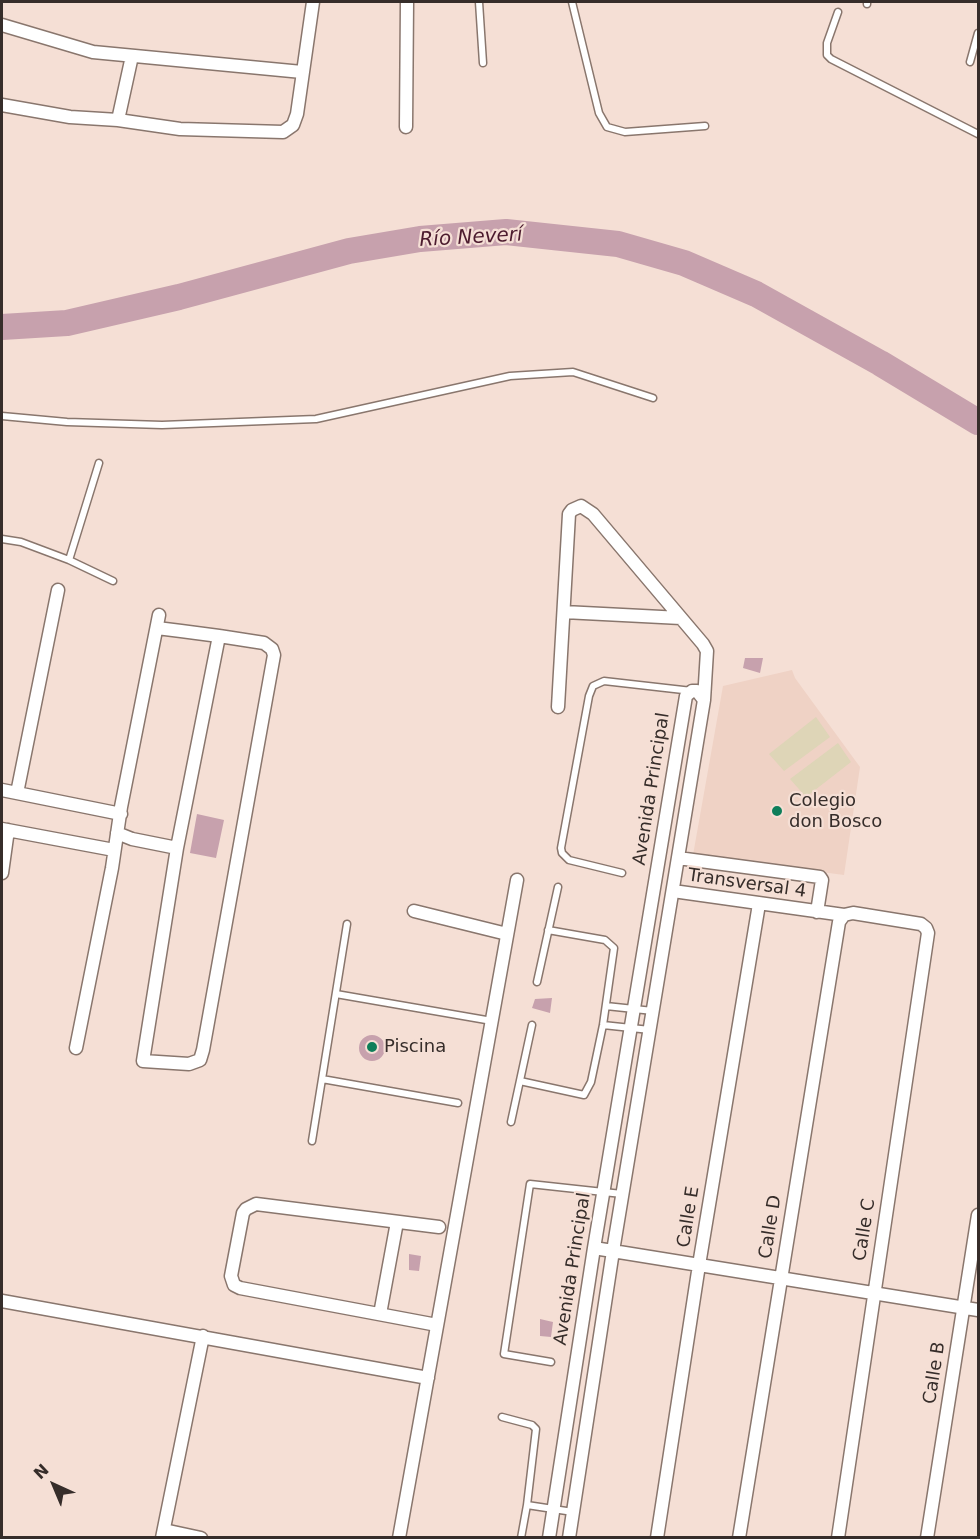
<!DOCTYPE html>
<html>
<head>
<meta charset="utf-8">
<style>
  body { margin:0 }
  #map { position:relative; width:980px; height:1539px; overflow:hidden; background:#f5dfd5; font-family:"DejaVu Sans",sans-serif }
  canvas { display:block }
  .frame { position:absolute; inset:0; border:3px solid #362d2a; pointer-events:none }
  .north { position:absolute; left:24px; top:1455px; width:60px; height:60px; -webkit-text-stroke:4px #f5dfd5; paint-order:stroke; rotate:316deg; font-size:16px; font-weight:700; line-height:24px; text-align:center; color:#362d2a }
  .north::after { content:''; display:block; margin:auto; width:21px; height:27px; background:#362d2a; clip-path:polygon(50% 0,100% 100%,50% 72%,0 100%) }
</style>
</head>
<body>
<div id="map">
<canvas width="980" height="1539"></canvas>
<div class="frame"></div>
<div class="north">N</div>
</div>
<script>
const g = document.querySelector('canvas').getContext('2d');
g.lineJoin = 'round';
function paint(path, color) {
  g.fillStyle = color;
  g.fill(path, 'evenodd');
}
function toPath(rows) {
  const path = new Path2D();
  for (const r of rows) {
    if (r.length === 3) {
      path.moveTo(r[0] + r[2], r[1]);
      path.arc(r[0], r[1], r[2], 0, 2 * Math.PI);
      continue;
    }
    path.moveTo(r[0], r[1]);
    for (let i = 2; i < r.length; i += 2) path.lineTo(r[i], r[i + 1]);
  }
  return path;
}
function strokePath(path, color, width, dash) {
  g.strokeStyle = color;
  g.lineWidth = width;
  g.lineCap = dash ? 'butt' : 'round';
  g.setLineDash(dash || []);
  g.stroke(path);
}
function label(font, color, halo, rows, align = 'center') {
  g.font = font + ' "DejaVu Sans",sans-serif';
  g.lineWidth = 4.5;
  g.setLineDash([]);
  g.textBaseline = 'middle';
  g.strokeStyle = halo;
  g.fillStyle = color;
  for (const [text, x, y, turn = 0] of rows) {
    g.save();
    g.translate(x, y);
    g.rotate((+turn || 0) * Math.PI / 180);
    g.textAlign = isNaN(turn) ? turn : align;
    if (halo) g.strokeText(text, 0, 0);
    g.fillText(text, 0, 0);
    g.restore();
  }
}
const built = toPath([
  [792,670,795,678,860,767,844,875,693,855,723,686]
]);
const green = toPath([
  [816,717,830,737,784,771,769,754],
  [838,743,851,762,806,797,790,779]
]);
const water = toPath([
  [745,658,763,658,760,673,743,668],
  [197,814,224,820,216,858,190,853],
  [552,998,550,1013,532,1008,535,999],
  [372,1048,13],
  [409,1254,421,1256,419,1271,409,1270],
  [540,1319,553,1322,551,1337,540,1336]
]);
const river = toPath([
  [2,327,67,323,179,297,349,251,420,239,506,232,618,244,684,263,756,294,880,363,978,422]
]);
const service = toPath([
  [479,2,483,63],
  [572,2,599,113,607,127,625,132,705,126],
  [867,4,867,2],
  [838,12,827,43,827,55,831,59,978,134],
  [970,62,978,33],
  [2,416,67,422,162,425,316,419,510,376,573,372,653,398],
  [2,539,21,542,69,560,113,581],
  [69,560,99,463],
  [622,873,569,860,562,853,561,848,589,696,593,686,604,681,692,691],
  [537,982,558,887],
  [336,994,492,1021],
  [606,1006,653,1011],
  [603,1025,650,1030],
  [322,1079,458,1103],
  [520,1081,584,1095,591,1082,603,1025,614,948,605,940,548,930],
  [511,1122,532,1025],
  [312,1141,347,924],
  [551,1362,504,1354,530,1184,622,1194],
  [502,1417,532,1425,536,1429,527,1505,521,1538],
  [527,1505,573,1512]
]);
const minor = toPath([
  [2,25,93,52,302,72],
  [2,105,70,117,118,120,180,129,283,132,293,125,297,114,313,2],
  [118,120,132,56],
  [406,127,407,2],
  [564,612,681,618],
  [157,628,181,631,219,636,264,643,272,649,274,655,203,1050,200,1060,189,1064,143,1061,177,848,219,636],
  [558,707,569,514,572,510,581,506,593,514,703,644,707,651,704,700],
  [2,790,121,814],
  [17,793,58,590],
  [2,829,114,850],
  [117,833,132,839,177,848],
  [678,858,820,877,822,880,817,912],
  [2,873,8,830],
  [673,891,844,915],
  [414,911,507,934],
  [76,1048,112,868,121,807,159,615],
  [594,1248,978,1310],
  [2,1301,428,1378],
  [380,1314,397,1222],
  [437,1325,240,1288,234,1285,231,1276,243,1213,246,1209,256,1204,439,1227],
  [164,1530,201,1538],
  [162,1538,203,1336],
  [399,1538,517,880],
  [549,1538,594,1248,686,696,692,691,697,691,704,700,613,1251,569,1538],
  [657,1538,699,1265,759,904],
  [739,1538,839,922,844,915,853,913,921,924,926,928,928,933,838,1538],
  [927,1538,978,1215]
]);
const markers = [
  [777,811,6,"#0e7e5a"],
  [372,1047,6,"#0e7e5a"]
];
const streetNames = [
  ["Avenida Principal",652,789,-81],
  ["Transversal 4",747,884,8],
  ["Calle E",689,1217,-81],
  ["Calle D",771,1227,-81],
  ["Calle C",865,1230,-81],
  ["Avenida Principal",573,1269,-81],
  ["Calle B",935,1373,-81]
];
const poiNames = [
  ["Colegio",789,801],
  ["don Bosco",789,822],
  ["Piscina",384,1047]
];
const waterNames = [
  ["Río Neverí",471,238,-3]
];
paint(built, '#efd2c5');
paint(green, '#ded5b7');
paint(water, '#c7a1ad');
strokePath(river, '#c7a1ad', 26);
strokePath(service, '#89766d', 9);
strokePath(minor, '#89766d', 15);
strokePath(service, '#fff', 6);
strokePath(minor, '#fff', 12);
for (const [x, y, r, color] of markers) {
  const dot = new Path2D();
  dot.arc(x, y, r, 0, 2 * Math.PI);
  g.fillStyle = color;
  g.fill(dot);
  strokePath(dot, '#f5dfd5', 2);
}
label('18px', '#362d2a', '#f5dfd5', streetNames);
label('18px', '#362d2a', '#f5dfd5', poiNames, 'left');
label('italic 20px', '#4c1b2e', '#f5dfd5', waterNames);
</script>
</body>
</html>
